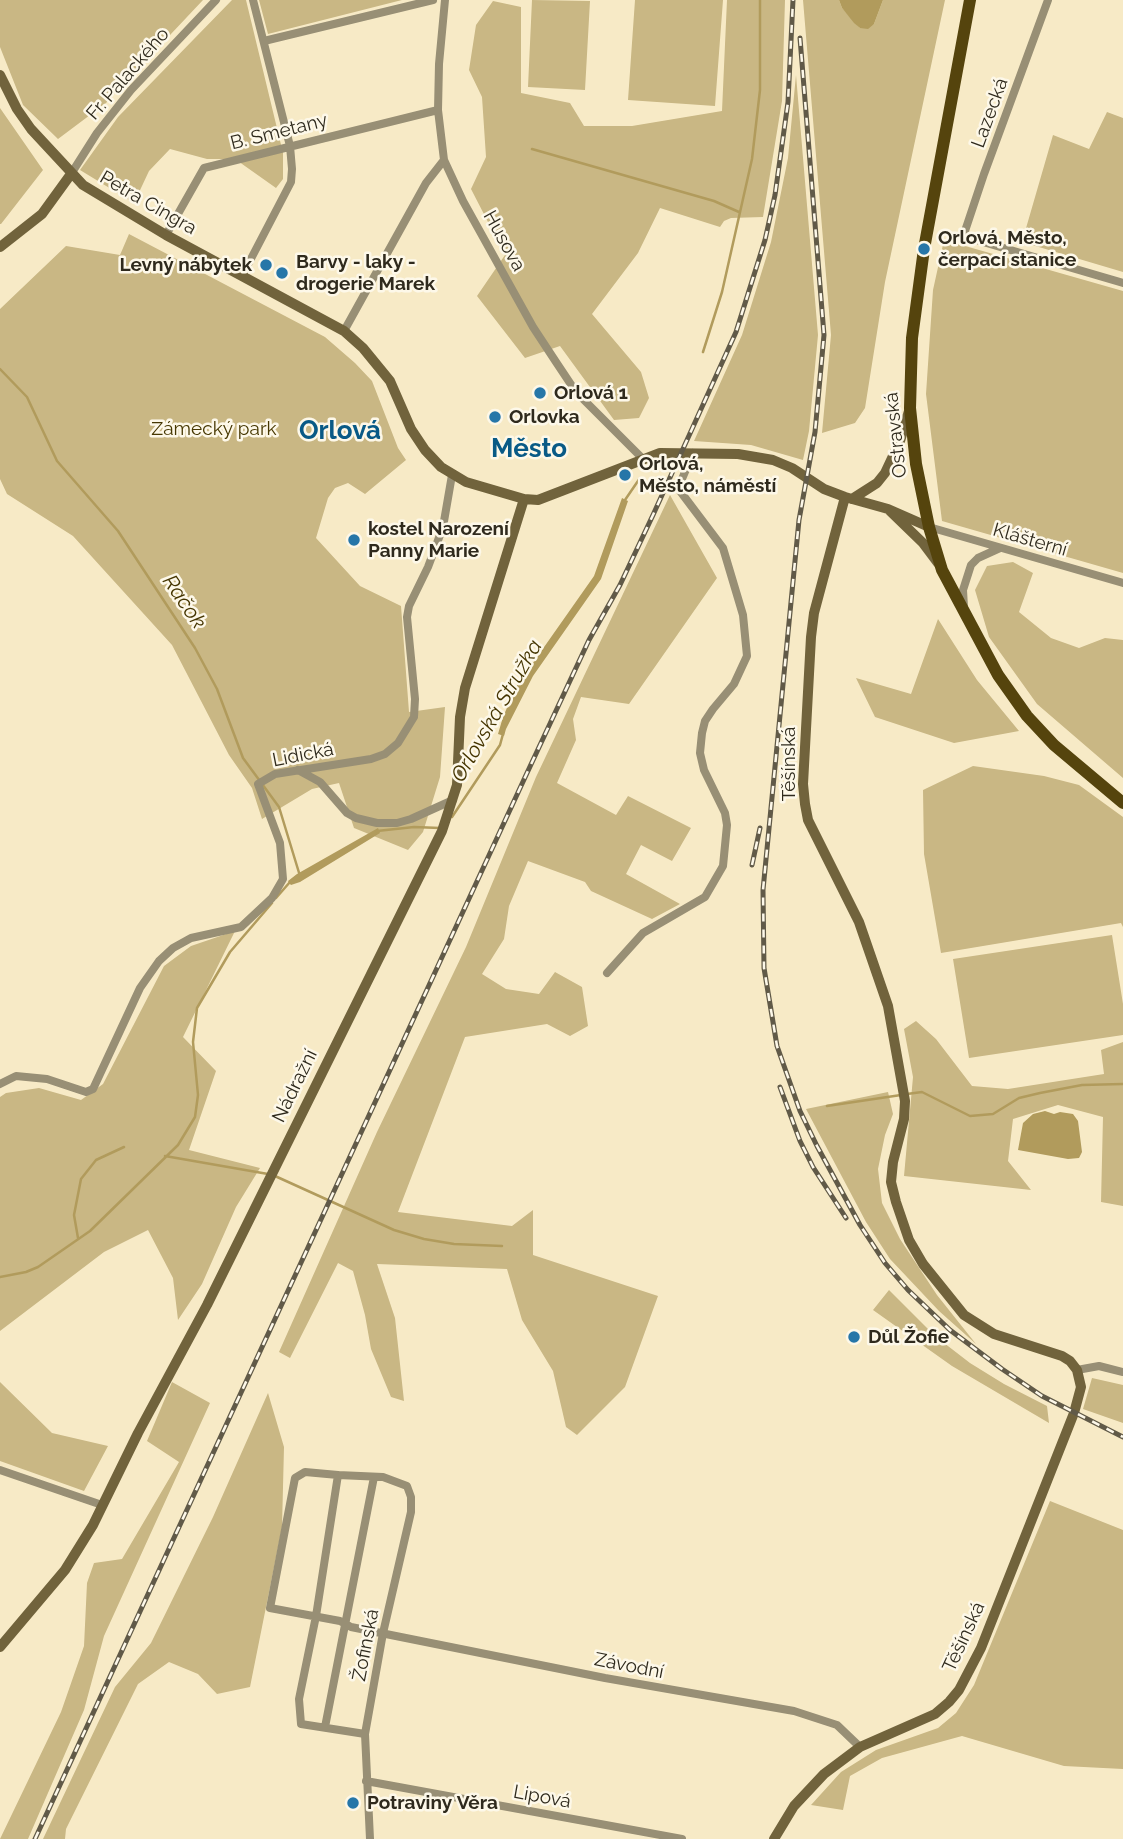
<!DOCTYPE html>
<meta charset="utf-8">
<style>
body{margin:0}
canvas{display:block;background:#f7eac6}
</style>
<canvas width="1123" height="1839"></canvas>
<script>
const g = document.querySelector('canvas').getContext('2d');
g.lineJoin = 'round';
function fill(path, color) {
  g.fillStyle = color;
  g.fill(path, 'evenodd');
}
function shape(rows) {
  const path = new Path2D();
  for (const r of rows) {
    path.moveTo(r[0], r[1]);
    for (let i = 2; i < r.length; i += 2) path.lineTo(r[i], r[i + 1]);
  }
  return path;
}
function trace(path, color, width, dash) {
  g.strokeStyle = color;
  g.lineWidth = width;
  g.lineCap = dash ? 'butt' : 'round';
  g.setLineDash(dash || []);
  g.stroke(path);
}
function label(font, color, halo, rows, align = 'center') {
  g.font = font + ' Raleway,sans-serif';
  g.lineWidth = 5;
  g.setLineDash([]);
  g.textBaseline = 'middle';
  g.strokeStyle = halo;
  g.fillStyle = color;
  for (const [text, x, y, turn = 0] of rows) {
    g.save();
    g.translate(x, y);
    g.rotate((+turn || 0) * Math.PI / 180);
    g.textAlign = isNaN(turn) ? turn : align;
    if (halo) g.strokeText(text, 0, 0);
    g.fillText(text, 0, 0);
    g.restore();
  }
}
fill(shape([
 [0,0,203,0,106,103,58,139,23,105,0,47],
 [232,0,246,0,283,153,283,179,276,188,235,159,207,159,170,149,149,171,134,203,80,170,118,117],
 [259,0,402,0,268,34],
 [532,0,590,1,585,90,528,87],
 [635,0,723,0,715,106,628,100],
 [727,0,785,0,782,101,763,217,731,218,724,221,720,227,660,208,638,253,592,314,641,372,649,398,639,418,614,420,560,346,525,358,477,296,505,255,471,189,486,157,482,97,469,70,476,25,493,1,521,7,521,93,570,103,584,126,632,126,722,111],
 [803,0,839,0,842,8,860,28,874,24,883,0,945,0,885,282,865,408,855,423,822,433,831,335],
 [796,75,818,335,809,431,803,460,751,445,694,441,742,335,771,242,788,158],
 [0,108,43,170,1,224,0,224],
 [1107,112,1123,118,1123,272,1022,242,1053,135,1089,149],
 [129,234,325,337,355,363,372,381,398,448,406,460,365,494,348,483,335,488,328,498,316,538,360,586,401,606,409,712,445,707,440,777,423,832,408,850,354,828,339,783,312,789,262,819,252,788,229,755,172,645,73,536,7,494,0,479,0,309,66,246,120,255],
 [944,240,1123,291,1123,573,942,521,926,394,933,290],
 [670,495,717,578,629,704,581,697,573,719,576,740,557,783,616,815,628,796,691,828,672,861,641,845,626,874,680,904,652,919,591,891,585,882,528,861,509,906,504,939,482,974,506,989,539,994,555,972,582,987,588,1026,570,1036,547,1024,465,1037,398,1212,512,1226,533,1210,533,1255,658,1296,625,1387,577,1435,566,1427,553,1371,522,1320,507,1269,377,1264,395,1318,404,1401,391,1397,371,1349,365,1315,353,1271,338,1263,290,1358,279,1352,377,1132,466,947,536,777],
 [1013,562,1033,573,1019,612,1051,638,1079,648,1105,638,1123,640,1123,778,1037,704,989,637,975,590,987,566],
 [938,619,977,680,1019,731,954,743,875,717,856,678,911,694],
 [973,766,1044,776,1079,785,1123,817,1123,927,1121,923,941,953,924,854,923,790],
 [235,931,183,1037,216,1071,189,1150,260,1168,236,1207,202,1284,178,1320,173,1278,148,1230,104,1252,0,1331,0,1097,6,1093,39,1088,81,1100,103,1084,164,966,191,946],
 [1112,935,1123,1004,1123,1035,969,1058,953,959],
 [916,1021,936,1039,972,1086,1008,1089,1104,1074,1101,1050,1123,1042,1123,1206,1101,1202,1103,1117,1058,1105,1013,1119,1008,1161,1031,1190,904,1176,913,1077,904,1029],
 [888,1092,893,1114,885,1135,878,1169,882,1203,900,1239,937,1295,976,1344,939,1311,890,1259,866,1222,806,1109],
 [889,1290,935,1336,970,1363,1004,1384,1047,1406,1049,1423,952,1366,873,1310],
 [1092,1378,1123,1385,1123,1423,1083,1409],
 [0,1382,52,1433,108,1446,84,1491,0,1461],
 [172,1382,210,1403,104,1636,84,1710,28,1839,0,1839,61,1712,84,1646,87,1583,94,1563,122,1559,179,1462,147,1441],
 [268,1393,284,1447,282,1527,250,1687,217,1694,198,1674,169,1662,138,1684,66,1829,65,1839,43,1839,115,1687,151,1643,213,1517],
 [1050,1501,1123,1530,1123,1769,1064,1766,962,1736,882,1758,850,1776,843,1810,811,1805,841,1772,876,1750,938,1728,956,1713,974,1685]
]), '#c9b784');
fill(shape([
 [839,0,883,0,874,24,868,29,860,28,854,23,842,8],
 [622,498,628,501,601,579,533,676,506,729,504,736,498,734,503,717,516,687,594,576],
 [378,828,380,833,300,882,291,885,289,883,288,881,297,874],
 [1045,1111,1054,1114,1060,1112,1073,1114,1078,1121,1082,1152,1079,1158,1068,1159,1018,1150,1023,1123,1033,1114]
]), '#b19b5c');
trace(shape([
 [532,149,714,201,739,212],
 [703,352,722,292,752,159,760,90,760,0],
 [0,369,27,397,57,461,118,531,195,648,217,689,243,758,279,807,300,876],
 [625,500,640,478],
 [452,817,500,745,503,734],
 [377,831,414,827,440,828],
 [276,898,290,882],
 [907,1094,922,1092,970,1116,993,1114,1019,1098,1040,1093,1082,1085,1123,1084],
 [827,1106,901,1095],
 [165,1156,268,1174],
 [275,1176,394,1230,424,1239,454,1244,502,1246],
 [78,1238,74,1215,81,1179,96,1160,124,1147],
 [0,1277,26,1272,38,1267,90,1231,178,1145,195,1117,198,1095,193,1042,197,1008,230,952,272,903]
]), '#b19b5c', 2.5);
trace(shape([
 [445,0,439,64,438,110,444,160,463,201,533,327,556,362,576,392,642,458],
 [1048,0,984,174,965,231,966,237,1123,283],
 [264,41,433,0],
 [71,174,97,133,131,90,216,0],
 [166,235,204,168,438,110],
 [242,276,291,182,292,169,290,146,253,0],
 [344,331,426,183,444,160],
 [929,527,1123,583],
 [964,607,963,590,971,565,978,558,1000,548],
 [298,770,320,782,347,813,356,818,377,823,397,823,411,819,453,800],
 [607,973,643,933,705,897,723,866,727,825,725,813,704,770,700,753,702,733,705,721,713,709,734,684,747,656,743,615,723,548,680,491,679,486,693,453],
 [0,1084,16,1076,47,1079,86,1092,93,1089,140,988,159,961,173,948,191,938,241,927,272,898,283,879,280,843,258,784,275,774,371,759,385,754,398,743,414,717,415,699,407,617,409,606,428,567,443,527,452,475],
 [1077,1370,1099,1366,1123,1372],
 [0,1470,102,1505],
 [338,1475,305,1472,295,1478,270,1608,340,1621,351,1627,605,1678,794,1711,837,1725,860,1747],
 [325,1727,374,1477],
 [365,1734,301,1724,299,1699,316,1616,338,1475,383,1477,407,1486,411,1497,411,1512,383,1633,365,1734,370,1839],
 [366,1781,682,1839]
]), '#988f75', 8);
trace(shape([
 [0,75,17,109,31,129,83,185,166,235,344,331,363,348,390,381,411,429,425,450,441,467,466,482,524,499,538,500,660,453,738,454,773,460,792,468,824,489,845,497,888,509,929,527],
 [0,247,42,214,71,174],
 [852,499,877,483,885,473,900,441,909,411],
 [890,511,923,543,938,563],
 [0,1647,65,1570,93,1525,138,1433,207,1305,442,831,457,785,460,717,465,688,524,499],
 [774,1839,794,1806,824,1774,860,1747,935,1714,949,1702,959,1690,981,1648,1074,1413,1081,1387,1077,1370,1070,1361,1062,1356,994,1334,964,1315,923,1264,909,1240,896,1202,891,1182,893,1162,904,1119,905,1101,888,1006,859,922,808,820,805,804,803,784,811,637,814,613,845,497]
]), '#71633c', 10);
trace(shape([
 [970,0,924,249,912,338,910,408,916,464,929,527,942,570,998,675,1027,716,1054,745,1123,803]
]), '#55440d', 12);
const rail = shape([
 [800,38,824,335,815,432,799,520,763,890,764,968,777,1046,800,1111,817,1146,860,1225,885,1263,908,1290,950,1330,1002,1369,1042,1396,1123,1437],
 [752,865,760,828],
 [780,1087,800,1141,813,1167,846,1218],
 [35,1839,527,773,589,640,620,585,653,515,736,332,765,240,775,195,788,102,793,0]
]);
trace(rail, '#615a48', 5);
trace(rail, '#fdf8e9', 2.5, [8]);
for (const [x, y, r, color] of [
 [924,249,7,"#2676a8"],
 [266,265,7,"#2676a8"],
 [282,273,7,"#2676a8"],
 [540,393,7,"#2676a8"],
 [495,417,7,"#2676a8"],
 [625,475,7,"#2676a8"],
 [354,540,7,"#2676a8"],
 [854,1337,7,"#2676a8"],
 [353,1803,7,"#2676a8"]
]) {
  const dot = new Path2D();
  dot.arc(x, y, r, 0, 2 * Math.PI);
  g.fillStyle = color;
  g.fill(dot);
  trace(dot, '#fdf8e9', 2.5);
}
label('19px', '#2f2a1d', '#fdf8e9', [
 ["Fr. Palackého",128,74,-49],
 ["Lazecká",990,113,-70],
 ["B. Smetany",279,132,-14],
 ["Petra Cingra",148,203,30],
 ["Husova",504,241,61],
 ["Ostravská",896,435,-96],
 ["Klášterní",1030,540,16],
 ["Lidická",303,755,-11],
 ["Těšínská",789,764,-90],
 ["Nádražní",295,1086,-64],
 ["Těšínská",964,1637,-65],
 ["Žofinská",366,1645,-79],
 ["Závodní",629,1666,11],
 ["Lipová",542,1797,10]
]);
label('bold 19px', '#2f2a1d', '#fdf8e9', [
 ["Orlová, Město,",938,238],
 ["čerpací stanice",938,260],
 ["Barvy - laky -",296,262],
 ["drogerie Marek",296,284],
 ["Levný nábytek",252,265,"right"],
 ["Orlová 1",554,393],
 ["Orlovka",509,417],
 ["Orlová,",639,464],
 ["Město, náměstí",639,486],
 ["kostel Narození",368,529],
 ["Panny Marie",368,551],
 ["Důl Žofie",868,1337],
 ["Potraviny Věra",367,1803]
], 'left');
label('19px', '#463701', '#fdf8e9', [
 ["Zámecký park",214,429]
]);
label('italic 21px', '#453500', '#fdf8e9', [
 ["Račok",184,602,56],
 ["Orlovská Stružka",497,711,-60]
]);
label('bold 26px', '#095a86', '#fdf8e9', [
 ["Orlová",340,431],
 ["Město",529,449]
]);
</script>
